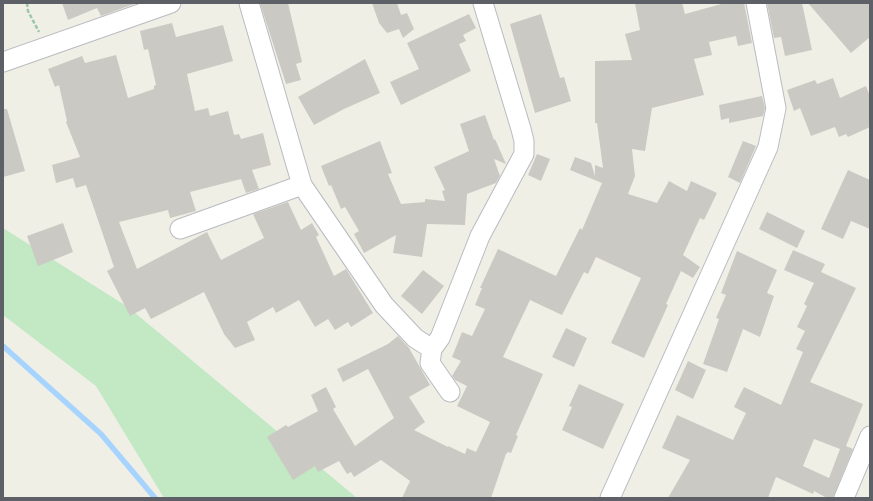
<!DOCTYPE html>
<style>
body{margin:0}
#map{position:relative;width:873px;height:501px;overflow:hidden;background:#f0efe6;font-family:"Exo 2",sans-serif}
canvas{display:block}
.frame{position:absolute;inset:0;border:4px solid #5d6167;pointer-events:none}
</style>
<div id="map">
<canvas width="873" height="501"></canvas>
<div class="frame"></div>
</div>
<script>
const g = document.querySelector('canvas').getContext('2d');
g.lineJoin = 'round';
function fill(path, color) {
  g.fillStyle = color;
  g.fill(path, 'evenodd');
}
function shape(rows) {
  const path = new Path2D();
  for (const r of rows) {
    path.moveTo(r[0], r[1]);
    for (let i = 2; i < r.length; i += 2) path.lineTo(r[i], r[i + 1]);
  }
  return path;
}
function trace(path, color, width, dash) {
  g.strokeStyle = color;
  g.lineWidth = width;
  g.lineCap = dash ? 'butt' : 'round';
  g.setLineDash(dash || []);
  g.stroke(path);
}
fill(shape([
 [3,228,128,307,357,498,164,498,96,386,3,315]
]), '#c2e8c4');
trace(shape([
 [3,346,101,434,155,498]
]), '#a7d4ff', 5.5);
fill(shape([
 [62,3,137,3,101,16,97,8,68,20],
 [260,3,288,3,302,62,296,64,301,80,286,84],
 [372,3,397,3,401,15,407,13,414,29,403,38,399,29,387,33,379,23],
 [635,3,682,3,685,14,725,3,744,3,752,43,738,46,736,36,709,42,712,55,694,59,704,95,652,108,645,151,632,149,635,176,628,194,657,203,669,181,687,191,691,181,717,193,704,220,700,218,683,255,700,267,693,278,681,271,666,304,668,305,644,358,611,343,641,278,596,257,588,274,584,272,562,315,530,300,503,357,543,374,516,435,518,436,511,453,508,452,506,454,491,498,402,498,410,481,381,460,354,477,351,472,347,474,339,461,318,472,315,466,293,480,267,437,286,425,288,427,318,411,311,395,326,387,336,407,333,409,355,446,394,418,368,369,343,382,337,369,388,344,398,336,409,348,430,385,409,397,425,422,414,430,448,447,448,446,465,454,467,448,476,452,490,422,457,406,467,386,455,380,452,376,461,361,452,357,462,332,472,336,485,309,475,305,482,288,480,288,498,249,556,276,580,228,582,230,602,183,570,170,575,157,591,163,595,176,595,165,603,168,597,123,595,123,595,61,632,60,625,34,640,30],
 [767,3,802,3,812,50,785,56,781,37,774,38],
 [808,3,870,3,870,37,851,53],
 [469,14,476,28,463,35,466,41,459,44,471,71,401,105,390,82,419,69,407,43],
 [541,14,560,78,564,77,571,101,535,113,510,24],
 [172,23,176,37,223,25,233,61,187,74,195,111,208,108,210,116,228,111,234,135,239,134,241,139,263,133,271,165,252,170,259,189,246,193,241,179,190,192,196,211,170,218,168,210,119,222,137,269,207,232,221,260,264,238,253,214,288,202,301,230,312,223,319,235,316,237,334,276,346,269,373,313,351,327,348,322,335,330,328,319,315,327,299,300,276,313,273,307,247,322,255,340,235,348,224,334,204,292,151,319,145,308,130,316,107,271,114,267,86,185,76,188,73,178,56,183,52,165,80,157,66,122,67,121,59,85,55,87,48,69,82,56,85,63,116,55,128,98,154,89,154,86,156,85,148,49,144,50,140,31],
 [365,59,380,93,344,109,314,125,298,97],
 [833,78,840,98,866,86,870,96,870,127,848,137,846,134,839,137,835,127,811,136,800,108,794,111,787,90,815,80,817,84],
 [762,96,765,108,763,116,729,123,729,118,721,120,719,105],
 [3,109,7,109,25,171,3,177],
 [485,115,494,140,495,139,506,164,494,159,500,176,496,183,467,194,465,225,427,224,422,257,393,253,396,235,364,253,354,234,359,231,345,207,341,209,331,185,329,186,321,166,380,141,392,173,388,174,401,204,425,202,425,199,445,201,442,191,445,190,434,167,469,151,460,124],
 [743,141,756,146,740,183,728,177],
 [537,154,550,159,541,181,528,175],
 [848,170,870,180,870,229,851,221,843,239,821,229],
 [767,212,805,231,797,248,759,229],
 [63,223,73,252,38,266,27,236],
 [793,250,825,264,821,272,856,288,810,382,863,404,846,446,853,449,833,498,827,498,814,491,813,494,776,477,768,498,668,498,690,460,662,448,677,415,733,440,746,413,734,407,744,387,781,405,803,352,796,349,805,331,797,327,807,306,804,304,814,283,784,270],
 [814,439,840,449,829,478,803,466],
 [737,251,777,270,767,293,774,296,760,337,743,329,727,372,703,364,719,319,716,318,726,295,721,293],
 [423,270,444,286,422,314,401,296],
 [566,328,587,338,574,367,552,357],
 [688,361,706,370,693,399,675,390],
 [579,384,624,404,603,449,562,430,572,407,569,406]
]), '#cbc9c3');
const minor = shape([
 [249,3,302,185,384,305,415,338,432,349,430,363,450,392],
 [3,62,171,3],
 [180,229,302,185],
 [432,349,440,338,480,236,524,154,524,141,521,129,483,3],
 [610,498,768,147,776,108,756,3],
 [844,498,870,436]
]);
trace(minor, '#b8bbc0', 21);
trace(shape([
 [27,3,28,11,39,32]
]), '#99c7a9', 2.5, [4, 2]);
trace(minor, '#fff', 19);
</script>
